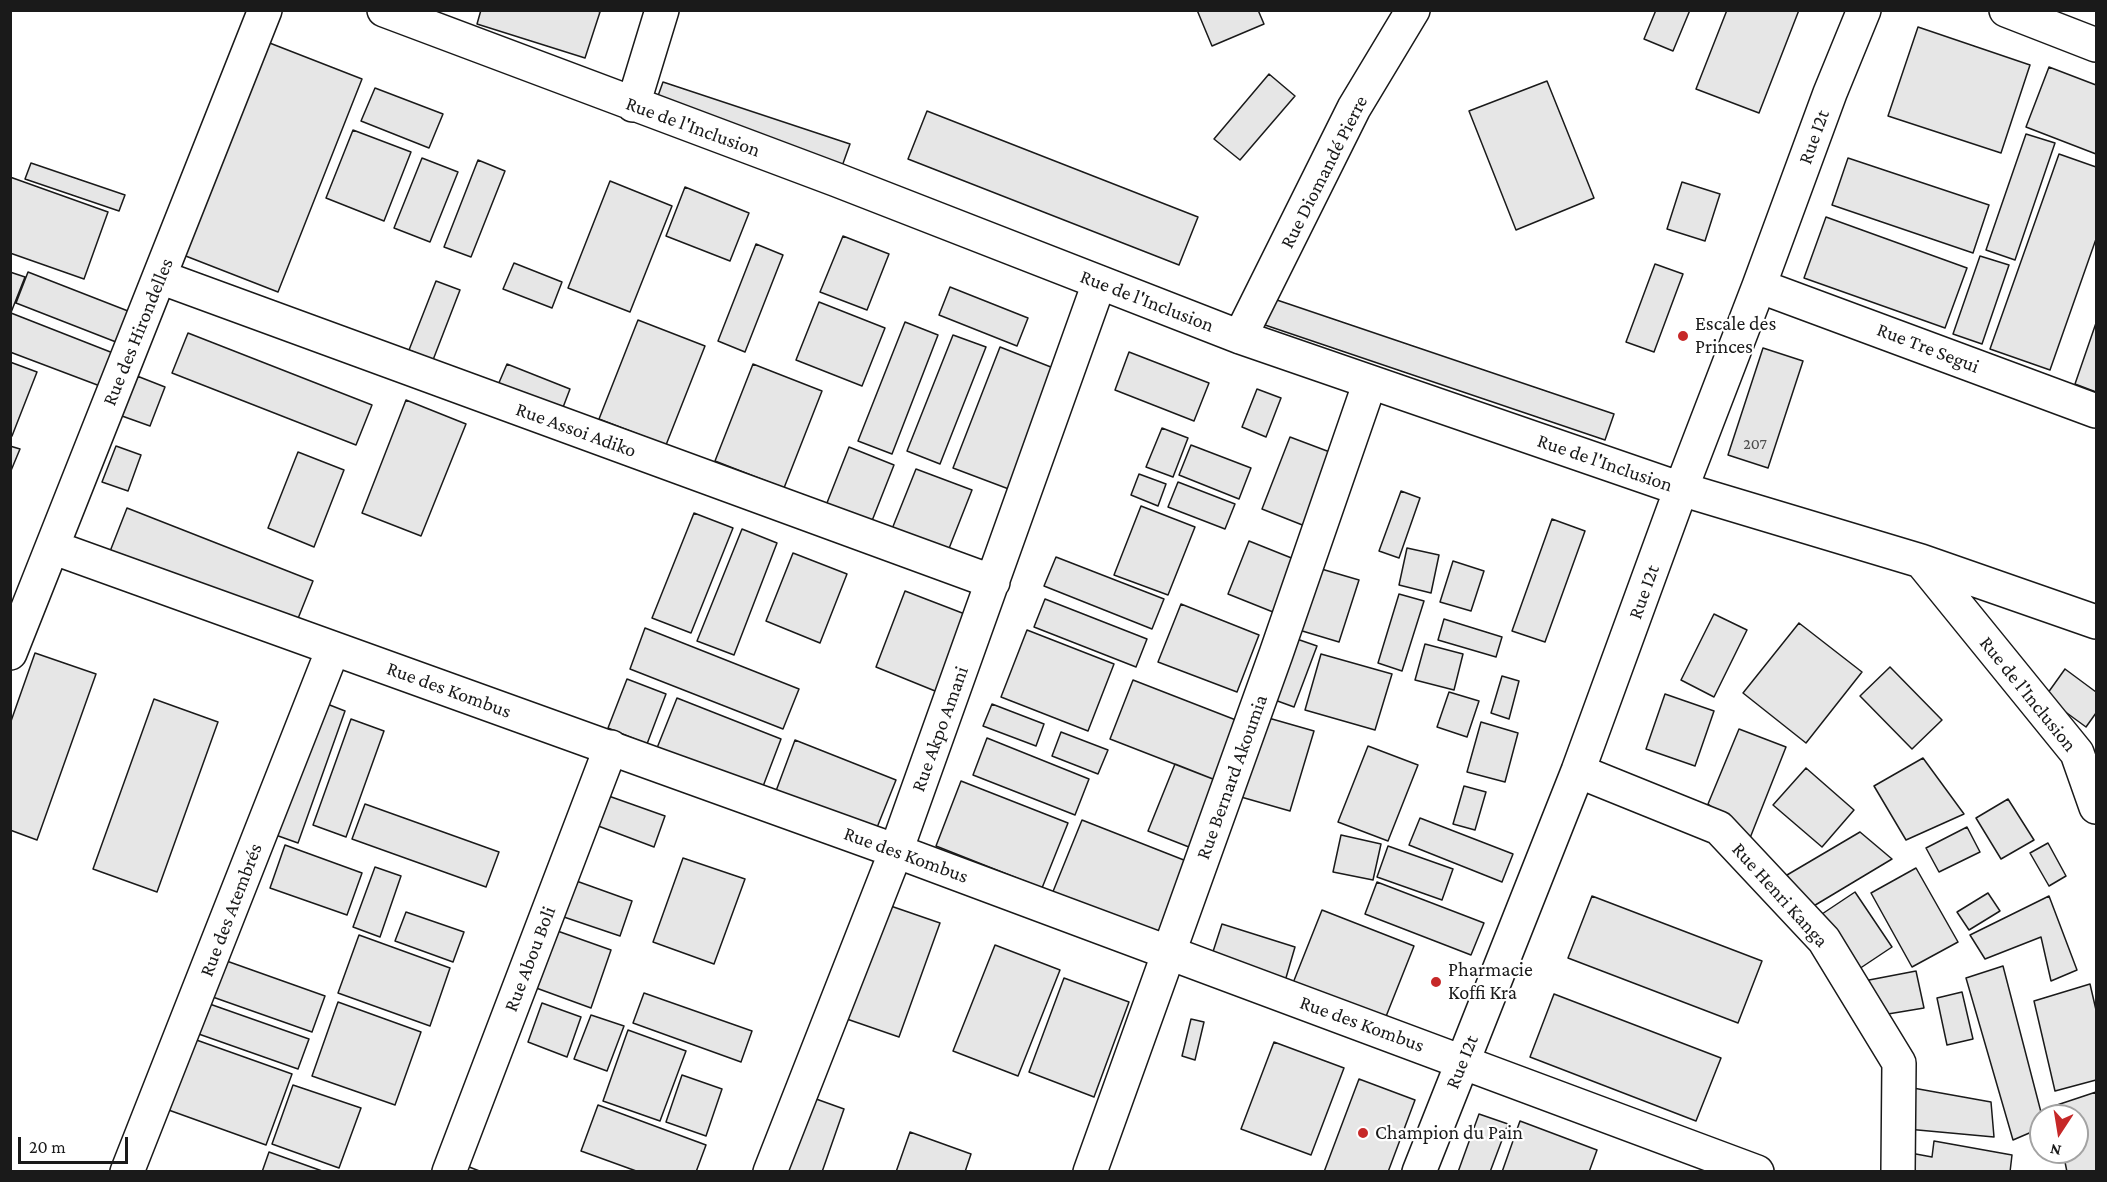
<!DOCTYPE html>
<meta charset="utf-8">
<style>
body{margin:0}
#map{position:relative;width:2107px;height:1182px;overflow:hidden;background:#fff;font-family:"Crimson Pro",serif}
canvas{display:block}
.frame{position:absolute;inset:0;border:12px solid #1a1a1a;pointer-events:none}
.north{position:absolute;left:2029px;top:1104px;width:60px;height:60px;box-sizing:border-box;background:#fff;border:2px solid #a3a3a3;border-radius:50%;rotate:192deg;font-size:16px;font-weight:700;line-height:24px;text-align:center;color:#1a1a1a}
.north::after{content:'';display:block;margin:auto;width:21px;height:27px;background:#c62828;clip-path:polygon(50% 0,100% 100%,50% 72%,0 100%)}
.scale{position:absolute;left:18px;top:1137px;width:110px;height:27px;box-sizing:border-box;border:3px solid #1a1a1a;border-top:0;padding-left:8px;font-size:18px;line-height:21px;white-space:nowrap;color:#1a1a1a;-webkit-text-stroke:4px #fff;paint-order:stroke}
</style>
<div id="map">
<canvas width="2107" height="1182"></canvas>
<div class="frame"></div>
<div class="north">N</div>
<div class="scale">20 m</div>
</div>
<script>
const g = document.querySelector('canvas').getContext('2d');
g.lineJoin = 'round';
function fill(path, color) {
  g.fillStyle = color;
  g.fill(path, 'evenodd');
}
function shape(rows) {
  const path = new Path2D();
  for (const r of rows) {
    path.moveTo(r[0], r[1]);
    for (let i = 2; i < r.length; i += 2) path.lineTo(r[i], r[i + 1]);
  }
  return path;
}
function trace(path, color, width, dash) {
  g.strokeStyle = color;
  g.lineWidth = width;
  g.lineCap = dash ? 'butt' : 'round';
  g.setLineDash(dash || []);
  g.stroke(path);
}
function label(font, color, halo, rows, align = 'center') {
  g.font = font + ' "Crimson Pro",serif';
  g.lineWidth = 4.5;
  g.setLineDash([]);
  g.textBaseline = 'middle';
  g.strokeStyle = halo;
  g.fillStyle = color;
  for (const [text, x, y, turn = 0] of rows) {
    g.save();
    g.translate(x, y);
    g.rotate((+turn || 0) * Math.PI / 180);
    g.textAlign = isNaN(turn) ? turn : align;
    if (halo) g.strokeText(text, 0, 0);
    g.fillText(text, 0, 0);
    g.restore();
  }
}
const building = shape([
 [481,10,596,10,600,12,585,58,477,24,481,10],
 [1197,10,1258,10,1264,24,1212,46,1197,10],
 [1656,10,1690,10,1673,51,1644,39,1656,10],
 [1727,10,1799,10,1759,113,1696,89,1727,10],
 [1918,27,2030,65,2001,153,1888,116,1918,27],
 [262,40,362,79,278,292,178,253,262,40],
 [2049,67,2096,85,2096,154,2026,127,2049,67],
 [1269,74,1295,96,1240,160,1214,139,1269,74],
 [1547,81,1594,198,1516,230,1469,111,1547,81],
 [663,82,850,144,841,169,654,107,663,82],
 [375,88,443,114,429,148,361,121,375,88],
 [927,111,1198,217,1179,265,908,159,927,111],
 [353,130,411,152,384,221,326,198,353,130],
 [2026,134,2055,143,2015,260,1986,250,2026,134],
 [2059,154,2096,167,2096,239,2050,370,1990,349,2059,154],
 [422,158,458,172,430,242,394,228,422,158],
 [1848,158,1989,205,1973,253,1832,205,1848,158],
 [478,160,505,171,471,257,444,247,478,160],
 [31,163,125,195,119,211,25,179,31,163],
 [10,177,108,212,84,279,10,253,10,177],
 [610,181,672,206,630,312,568,288,610,181],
 [1682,182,1720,194,1705,241,1667,229,1682,182],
 [685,187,749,213,730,261,666,236,685,187],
 [1826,217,1967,268,1945,328,1804,278,1826,217],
 [843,236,889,254,867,310,820,292,843,236],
 [756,244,783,255,745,352,718,341,756,244],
 [1980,256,2009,265,1982,344,1953,334,1980,256],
 [514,263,562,282,552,308,503,289,514,263],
 [1655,264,1683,274,1654,352,1626,342,1655,264],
 [10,272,25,277,10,315,10,272],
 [28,272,128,311,116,342,16,303,28,272],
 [436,281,460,290,433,360,409,350,436,281],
 [950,287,1028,318,1017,346,939,315,950,287],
 [1274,299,1614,414,1605,440,1265,325,1274,299],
 [819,302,885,328,862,386,796,360,819,302],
 [11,313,113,353,100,386,10,352,11,313],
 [638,320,705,346,666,445,599,419,638,320],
 [905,322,938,335,892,454,858,441,905,322],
 [2096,323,2096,392,2075,384,2096,323],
 [188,333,372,405,356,445,172,373,188,333],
 [953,335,986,347,940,464,907,451,953,335],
 [1000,347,1061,371,1014,491,953,468,1000,347],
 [1763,348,1803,361,1768,468,1728,455,1763,348],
 [1129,352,1209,383,1194,421,1115,390,1129,352],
 [10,362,37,372,12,436,10,435,10,362],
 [507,364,570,389,562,410,498,385,507,364],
 [753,364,822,391,784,488,715,461,753,364],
 [137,376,165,387,150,426,122,416,137,376],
 [1257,389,1281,398,1266,437,1242,427,1257,389],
 [406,400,466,424,421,536,362,513,406,400],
 [1162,428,1188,438,1173,477,1146,467,1162,428],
 [1290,437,1343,457,1315,530,1262,509,1290,437],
 [1191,445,1251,468,1239,499,1179,475,1191,445],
 [10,446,20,449,10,473,10,446],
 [116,446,141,455,128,491,102,482,116,446],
 [849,447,894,465,868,531,823,513,849,447],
 [298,452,344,470,314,547,268,528,298,452],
 [916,469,972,490,948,551,892,529,916,469],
 [1139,474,1166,484,1158,506,1131,495,1139,474],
 [1178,482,1235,504,1225,529,1168,507,1178,482],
 [1401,491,1420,498,1399,558,1379,551,1401,491],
 [1141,506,1195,527,1168,595,1114,575,1141,506],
 [127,508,313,581,295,626,109,554,127,508],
 [694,513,733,528,691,633,652,618,694,513],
 [1552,519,1585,531,1545,642,1512,631,1552,519],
 [742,529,777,543,734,655,697,641,742,529],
 [1249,541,1304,563,1283,616,1228,594,1249,541],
 [1407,548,1439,555,1431,593,1399,585,1407,548],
 [793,553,847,574,820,643,766,621,793,553],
 [1056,557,1164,599,1152,629,1044,586,1056,557],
 [1453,561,1484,571,1471,611,1440,602,1453,561],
 [1318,568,1359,580,1339,642,1299,630,1318,568],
 [905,591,970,616,940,693,876,667,905,591],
 [1399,594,1424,601,1402,671,1378,663,1399,594],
 [1045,599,1147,639,1136,667,1034,627,1045,599],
 [1181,604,1259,635,1237,692,1158,662,1181,604],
 [1714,614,1747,630,1714,697,1681,680,1714,614],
 [1444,619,1502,637,1496,657,1438,640,1444,619],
 [1799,623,1862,672,1806,743,1743,693,1799,623],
 [645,628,799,689,783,729,630,669,645,628],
 [1027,630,1114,664,1088,731,1001,697,1027,630],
 [1294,638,1317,646,1294,707,1272,699,1294,638],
 [1425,644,1463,654,1454,690,1415,680,1425,644],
 [35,653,96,674,37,840,10,830,10,724,35,653],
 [1321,654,1392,674,1375,730,1305,710,1321,654],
 [1890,667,1942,720,1912,749,1860,696,1890,667],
 [2065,669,2096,692,2096,713,2086,727,2045,697,2065,669],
 [1502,676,1519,681,1509,719,1491,713,1502,676],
 [627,679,666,694,647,744,608,728,627,679],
 [1133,680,1241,722,1218,781,1110,739,1133,680],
 [1449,692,1479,701,1467,737,1437,727,1449,692],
 [1665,694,1714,711,1695,766,1646,749,1665,694],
 [677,698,781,739,762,789,657,748,677,698],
 [154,699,218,722,157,892,93,869,154,699],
 [317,700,345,711,298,843,270,833,317,700],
 [992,704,1044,724,1036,746,983,726,992,704],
 [1265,717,1314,731,1290,811,1241,797,1265,717],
 [351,719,384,731,346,837,313,825,351,719],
 [1481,722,1518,733,1505,782,1467,772,1481,722],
 [1739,729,1786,747,1750,838,1708,804,1739,729],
 [1061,732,1108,750,1098,774,1052,756,1061,732],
 [987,738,1089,779,1075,815,973,775,987,738],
 [795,740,896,780,876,830,776,791,795,740],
 [1368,746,1418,765,1388,841,1338,822,1368,746],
 [1923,758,1964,814,1906,840,1874,786,1923,758],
 [1175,764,1218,781,1194,849,1148,831,1175,764],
 [1806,768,1854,810,1822,847,1773,805,1806,768],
 [961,781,1068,823,1042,888,936,846,961,781],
 [1464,786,1486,792,1475,830,1453,824,1464,786],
 [603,794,665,816,654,847,593,824,603,794],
 [2008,799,2034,840,2001,859,1976,818,2008,799],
 [365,804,499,852,486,887,352,839,365,804],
 [1420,818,1513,854,1502,882,1409,845,1420,818],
 [1082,820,1194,864,1164,938,1052,894,1082,820],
 [1967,827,1980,852,1939,872,1926,848,1967,827],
 [1860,832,1892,859,1807,910,1787,875,1860,832],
 [1341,835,1381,844,1373,880,1333,872,1341,835],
 [2048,843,2066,876,2049,886,2030,853,2048,843],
 [285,845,362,873,347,915,270,888,285,845],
 [1388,846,1453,869,1442,900,1377,877,1388,846],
 [683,858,745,879,714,964,653,942,683,858],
 [375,867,401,876,380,937,353,927,375,867],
 [1916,868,1958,942,1912,967,1871,893,1916,868],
 [568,878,632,901,620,936,555,914,568,878],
 [1377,882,1484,923,1471,955,1365,914,1377,882],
 [1855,892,1892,947,1853,973,1816,918,1855,892],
 [1988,893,2000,911,1969,930,1957,912,1988,893],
 [1592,896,1762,961,1738,1023,1568,958,1592,896],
 [2049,896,2077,970,2051,981,2041,937,1985,959,1970,935,2049,896],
 [882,903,940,923,899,1037,841,1017,882,903],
 [1322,910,1414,946,1385,1019,1293,983,1322,910],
 [406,912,464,932,453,962,395,941,406,912],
 [1222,924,1295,947,1283,988,1209,964,1222,924],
 [549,928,611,950,591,1008,528,985,549,928],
 [359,935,450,968,430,1026,338,993,359,935],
 [995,945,1060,970,1018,1076,953,1051,995,945],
 [221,959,325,996,312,1032,207,995,221,959],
 [2003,966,2042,1116,2041,1128,2013,1140,1966,978,2003,966],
 [1916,971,1924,1008,1876,1016,1869,980,1916,971],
 [1064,978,1129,1002,1094,1097,1029,1072,1064,978],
 [2090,984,2096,1010,2096,1080,2055,1091,2034,1001,2090,984],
 [1962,992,1973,1039,1947,1045,1937,998,1962,992],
 [644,993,752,1031,741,1062,633,1023,644,993],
 [1554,994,1721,1058,1696,1121,1530,1057,1554,994],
 [204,1002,309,1039,298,1069,193,1032,204,1002],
 [338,1002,421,1032,395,1105,312,1076,338,1002],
 [542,1003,581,1017,567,1057,528,1042,542,1003],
 [591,1015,624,1026,607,1071,574,1059,591,1015],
 [1191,1019,1204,1022,1195,1060,1182,1056,1191,1019],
 [628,1030,686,1051,660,1121,603,1101,628,1030],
 [188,1037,292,1074,266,1145,163,1108,188,1037],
 [1274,1042,1344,1068,1311,1155,1241,1129,1274,1042],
 [682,1075,722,1089,706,1136,666,1122,682,1075],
 [1359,1079,1415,1100,1388,1172,1324,1172,1359,1079],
 [293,1085,361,1108,339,1168,272,1144,293,1085],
 [1913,1088,1991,1102,1994,1137,1907,1129,1913,1088],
 [2096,1092,2096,1172,2067,1172,2063,1152,2077,1152,2077,1116,2056,1116,2054,1106,2096,1092],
 [805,1095,844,1109,822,1172,777,1172,805,1095],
 [598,1105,706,1145,696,1172,639,1172,581,1151,598,1105],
 [1479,1114,1508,1124,1490,1172,1458,1172,1479,1114],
 [1520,1121,1597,1150,1589,1172,1502,1172,1520,1121],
 [910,1132,971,1154,965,1172,896,1172,910,1132],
 [1934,1141,2012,1155,2010,1172,1906,1172,1905,1152,1932,1157,1934,1141],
 [269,1152,325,1172,262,1172,269,1152],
 [454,1161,482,1172,450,1172,454,1161]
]);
fill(building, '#e6e6e6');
trace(building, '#1a1a1a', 1.5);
const street = shape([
 [384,10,837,180,1240,337,1681,489,1921,561,2096,622],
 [2006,10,2096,45],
 [633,105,662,10],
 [160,277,993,582],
 [1759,286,2096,411],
 [1240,337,1354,108,1413,10],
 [52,547,896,851,1757,1172],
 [1921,561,2077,753,2096,807],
 [10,653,265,10],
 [1578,771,1719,828,1824,940,1899,1063,1898,1172],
 [127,1172,333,649],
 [449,1172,611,747],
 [770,1172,896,851,1099,283],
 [1090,1172,1276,654,1370,382],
 [1419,1172,1578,771,1681,489,1759,286,1830,93,1864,10]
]);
trace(street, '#1a1a1a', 36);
trace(street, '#fff', 33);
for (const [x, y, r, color] of [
 [1683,336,6,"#c62828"],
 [1436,982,6,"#c62828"],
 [1363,1133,6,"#c62828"]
]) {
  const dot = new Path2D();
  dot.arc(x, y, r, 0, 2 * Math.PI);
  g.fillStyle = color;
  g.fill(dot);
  trace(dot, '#fff', 2);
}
label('16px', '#4d4d4d', null, [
 ["207",1755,444]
]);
label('20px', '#1a1a1a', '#fff', [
 ["Rue de l'Inclusion",693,127,20],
 ["Rue I2t",1814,137,-70],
 ["Rue Diomandé Pierre",1324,172,-63],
 ["Rue de l'Inclusion",1147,301,21],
 ["Rue des Hirondelles",138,332,-68],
 ["Rue Tre Segui",1928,348,21],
 ["Rue Assoi Adiko",576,430,20],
 ["Rue de l'Inclusion",1605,463,19],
 ["Rue I2t",1644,592,-70],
 ["Rue des Kombus",449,690,20],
 ["Rue de l'Inclusion",2028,694,51],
 ["Rue Akpo Amani",940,729,-70],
 ["Rue Bernard Akoumia",1232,777,-70],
 ["Rue des Kombus",906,855,20],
 ["Rue Henri Kanga",1780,895,48],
 ["Rue des Atembrés",231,910,-69],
 ["Rue Abou Boli",530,959,-69],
 ["Rue des Kombus",1362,1024,20],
 ["Rue I2t",1462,1062,-68]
]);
label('20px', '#1a1a1a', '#fff', [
 ["Escale des",1695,324],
 ["Princes",1695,347],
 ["Pharmacie",1448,970],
 ["Koffi Kra",1448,993],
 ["Champion du Pain",1375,1133]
], 'left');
</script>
